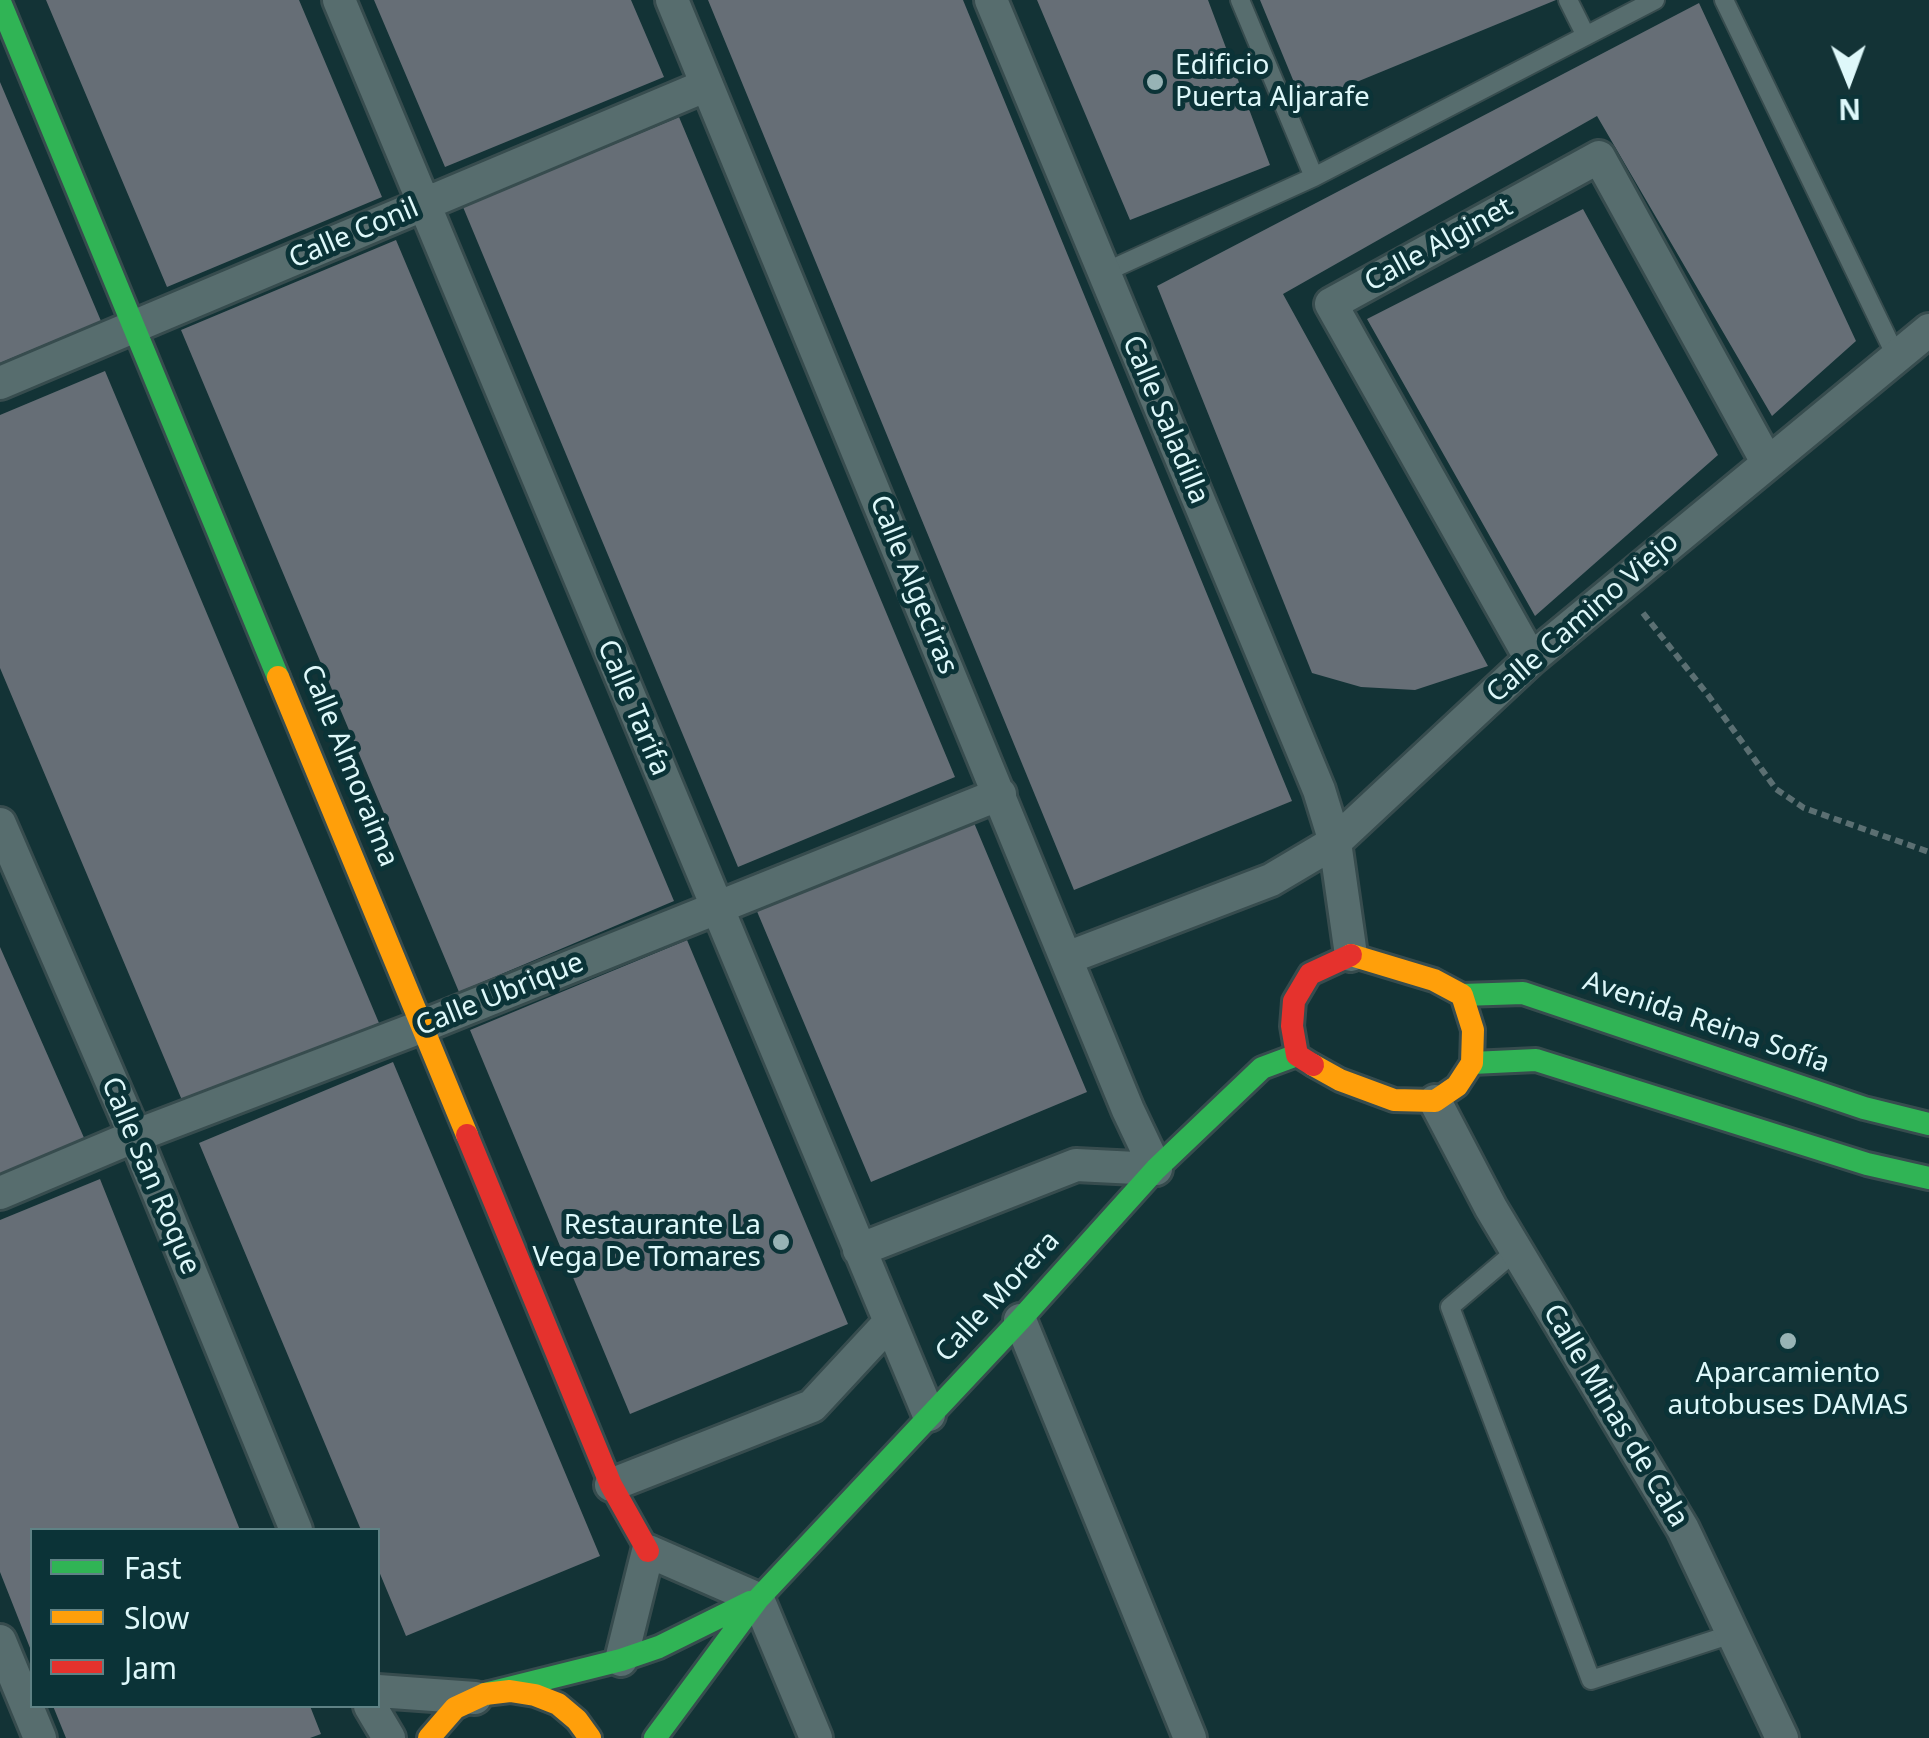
<!DOCTYPE html>
<meta charset="utf-8">
<style>
body{margin:0}
#map{position:relative;width:1929px;height:1738px;overflow:hidden;background:#133336;font-family:"Noto Sans",sans-serif}
canvas{display:block}
.legend{position:absolute;left:30px;top:1528px;width:350px;height:180px;box-sizing:border-box;background:#0b3337;border:2px solid #5f8285;margin:0;padding:12px 18px;list-style:none;font-size:30px;color:#def8fa}
.legend li{display:flex;align-items:center;gap:20px;height:50px}
.legend b{width:50px;border:2px solid #5f8285}
.north{position:absolute;left:1799px;top:30px;width:100px;height:100px;-webkit-text-stroke:8px #0b3337;paint-order:stroke;rotate:179deg;font-size:28px;font-weight:700;line-height:40px;text-align:center;color:#def8fa}
.north::after{content:'';display:block;margin:auto;width:35px;height:45px;background:#def8fa;clip-path:polygon(50% 0,100% 100%,50% 72%,0 100%)}
</style>
<div id="map">
<canvas width="1929" height="1738"></canvas>
<ul class="legend">
<li><b style="height:12px;background:#30b455"></b>Fast</li>
<li><b style="height:12px;background:#ff9f0a"></b>Slow</li>
<li><b style="height:12px;background:#e5322d"></b>Jam</li>
</ul>
<div class="north">N</div>
</div>
<script>
const g = document.querySelector('canvas').getContext('2d');
g.lineJoin = 'round';
function fill(path, color) {
  g.fillStyle = color;
  g.fill(path, 'evenodd');
}
function shape(rows) {
  const path = new Path2D();
  for (const r of rows) {
    path.moveTo(r[0], r[1]);
    for (let i = 2; i < r.length; i += 2) path.lineTo(r[i], r[i + 1]);
  }
  return path;
}
function trace(path, color, width, dash) {
  g.strokeStyle = color;
  g.lineWidth = width;
  g.lineCap = dash ? 'butt' : 'round';
  g.setLineDash(dash || []);
  g.stroke(path);
}
function label(font, color, halo, rows, align = 'center') {
  g.font = font + ' "Noto Sans",sans-serif';
  g.lineWidth = 10;
  g.setLineDash([]);
  g.textBaseline = 'middle';
  g.strokeStyle = halo;
  g.fillStyle = color;
  for (const [text, x, y, turn = 0] of rows) {
    g.save();
    g.translate(x, y);
    g.rotate((+turn || 0) * Math.PI / 180);
    g.textAlign = isNaN(turn) ? turn : align;
    if (halo) g.strokeText(text, 0, 0);
    g.fillText(text, 0, 0);
    g.restore();
  }
}
fill(shape([
 [46,0,299,0,382,197,167,287],
 [374,0,631,0,664,77,445,167],
 [708,0,963,0,1292,801,1074,890],
 [1037,0,1208,0,1270,165,1130,220],
 [1260,0,1556,0,1303,104],
 [1699,3,1856,341,1772,416,1597,116,1283,294,1488,666,1415,690,1361,687,1312,673,1157,286],
 [0,82,101,321,0,363],
 [679,117,955,777,738,867,463,207],
 [1583,209,1718,455,1535,616,1367,319],
 [396,240,674,901,459,992,181,330],
 [105,371,379,1023,184,1105,0,668,0,415],
 [972,818,1087,1092,871,1182,756,909],
 [687,940,848,1324,630,1414,470,1030],
 [0,947,85,1140,0,1175],
 [393,1062,600,1556,406,1636,378,1569,378,1530,361,1530,199,1143],
 [100,1179,240,1530,32,1530,32,1653,0,1572,0,1220],
 [53,1706,310,1706,321,1734,310,1738,66,1738]
]), '#666e76');
const lane = shape([
 [1240,0,1314,177],
 [1568,0,1586,36],
 [1724,0,1896,356],
 [1103,273,1314,177,1655,0],
 [1517,1250,1450,1307,1591,1680,1732,1634]
]);
const street = shape([
 [339,0,929,1415],
 [672,0,1128,1110,1156,1169,1076,1165,859,1250],
 [991,0,1319,790,1335,842,1271,880,1067,958],
 [0,383,707,85],
 [1531,659,1331,304,1599,157,1767,462],
 [0,824,135,1136,296,1530],
 [1351,955,1335,842,1531,659,1929,330],
 [1435,1101,1491,1208,1683,1529,1782,1738],
 [0,1193,135,1136,423,1026,1000,794],
 [1020,1320,1190,1738],
 [611,1485,812,1406,889,1323],
 [0,1641,40,1738],
 [621,1660,648,1551,758,1599,816,1738],
 [378,1691,475,1698],
 [370,1706,389,1738]
]);
const fast = shape([
 [0,2,278,677],
 [1462,995,1523,993,1864,1108,1929,1124],
 [1472,1063,1536,1060,1867,1164,1929,1178],
 [485,1694,621,1660,659,1647,750,1602],
 [655,1738,758,1599,1020,1320,1156,1169,1262,1068,1297,1055]
]);
const slow = shape([
 [278,677,467,1135],
 [1313,1065,1340,1080,1394,1100,1435,1101,1457,1086,1472,1063,1473,1030,1462,995,1434,980,1351,955],
 [429,1738,455,1708,485,1694,510,1691,535,1695,558,1704,577,1720,590,1738]
]);
const jam = shape([
 [1313,1065,1297,1055,1292,1026,1294,1001,1310,974,1351,955],
 [467,1135,611,1485,648,1551]
]);
trace(lane, '#374c4e', 22);
trace(street, '#374c4e', 38);
trace(fast, '#374c4e', 28);
trace(slow, '#374c4e', 28);
trace(jam, '#374c4e', 28);
trace(shape([
 [1643,613,1708,695,1776,789,1804,808,1929,852]
]), '#5b6f72', 6, [8, 5]);
trace(lane, '#576d6e', 18);
trace(street, '#576d6e', 32);
trace(fast, '#30b455', 22);
trace(slow, '#ff9f0a', 22);
trace(jam, '#e5322d', 22);
for (const [x, y, r, color] of [
 [1155,82,10,"#97b3b5"],
 [781,1242,10,"#97b3b5"],
 [1788,1341,10,"#97b3b5"]
]) {
  const dot = new Path2D();
  dot.arc(x, y, r, 0, 2 * Math.PI);
  g.fillStyle = color;
  g.fill(dot);
  trace(dot, '#0b3337', 4);
}
label('28px', '#def8fa', '#0b3337', [
 ["Edificio",1175,66],
 ["Puerta Aljarafe",1175,98],
 ["Restaurante La",761,1226,"right"],
 ["Vega De Tomares",761,1258,"right"],
 ["Aparcamiento",1788,1374,"center"],
 ["autobuses DAMAS",1788,1406,"center"]
], 'left');
label('28px', '#def8fa', '#0b3337', [
 ["Calle Conil",354,234,-23],
 ["Calle Alginet",1439,245,-29],
 ["Calle Saladilla",1165,420,67],
 ["Calle Algeciras",913,585,68],
 ["Calle Camino Viejo",1583,618,-41],
 ["Calle Tarifa",633,708,67],
 ["Calle Almoraima",349,766,68],
 ["Calle Ubrique",500,995,-22],
 ["Avenida Reina Sofía",1706,1023,19],
 ["Calle San Roque",150,1176,67],
 ["Calle Morera",998,1297,-47],
 ["Calle Minas de Cala",1615,1416,59]
]);
</script>
